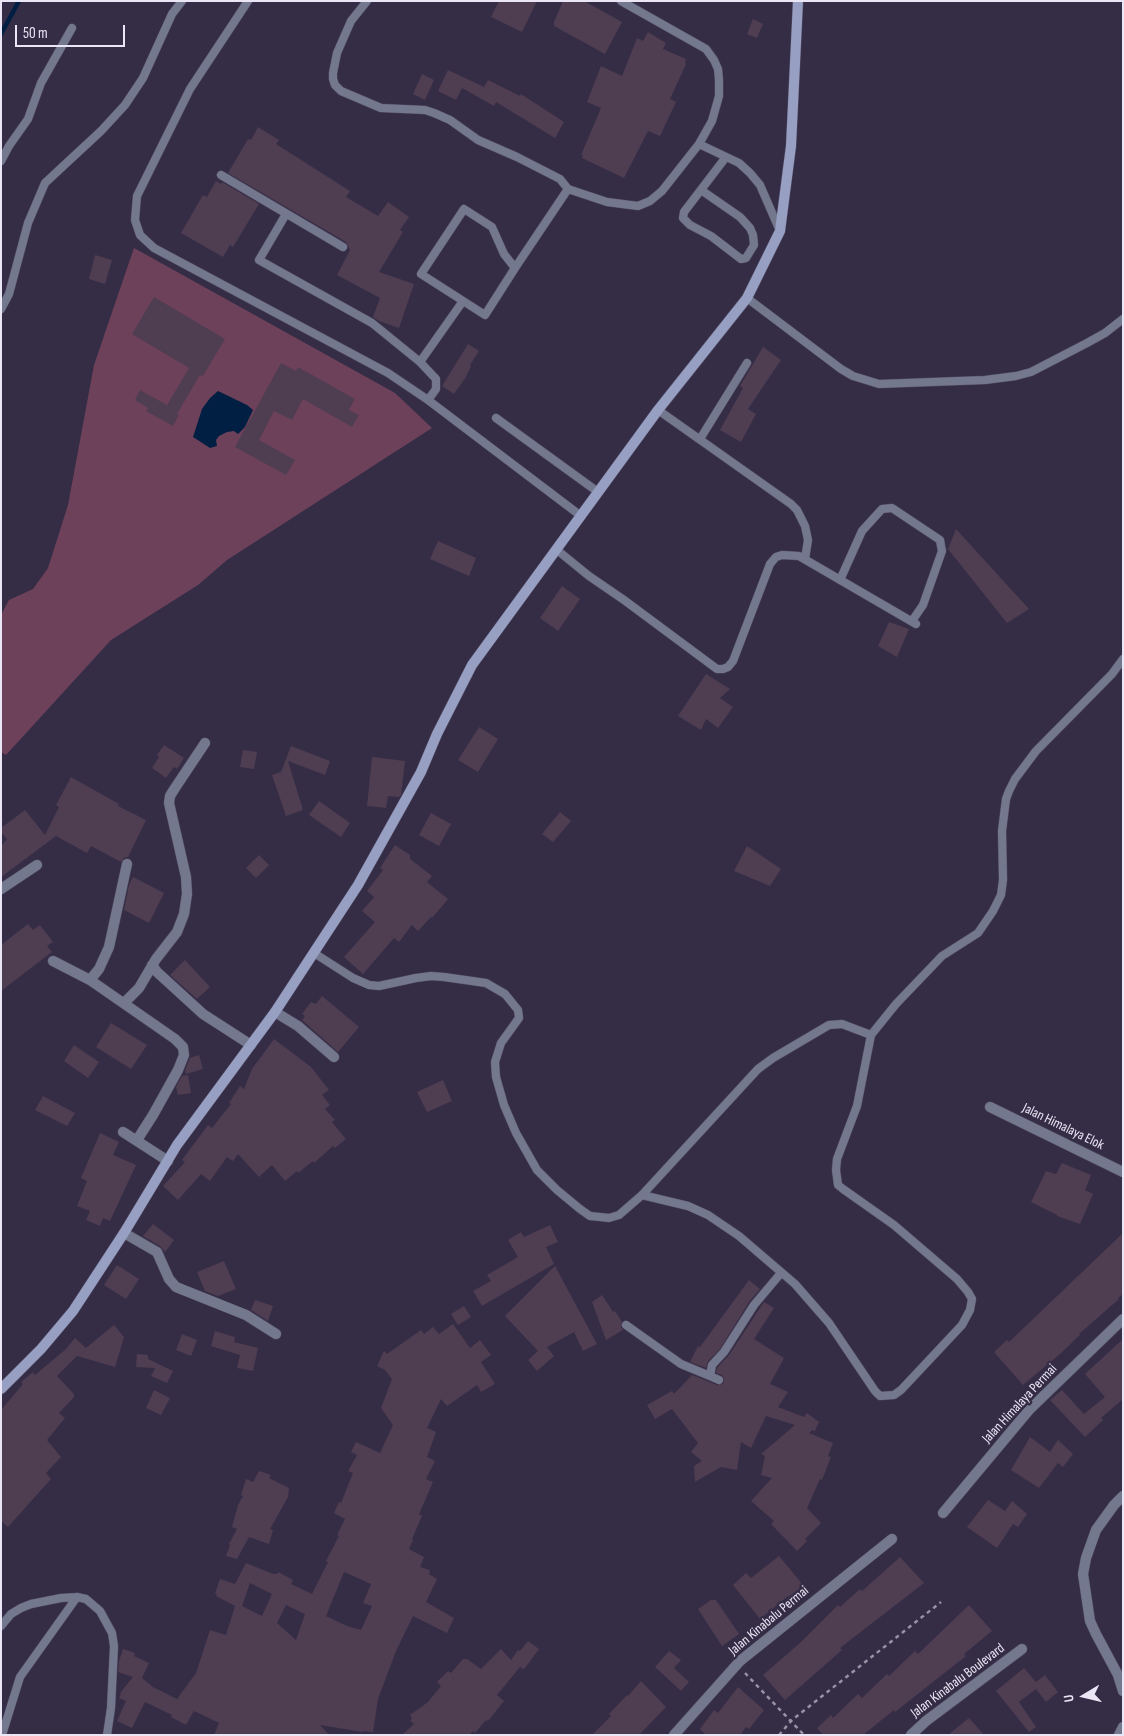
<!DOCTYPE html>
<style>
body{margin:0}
#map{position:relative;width:1124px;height:1736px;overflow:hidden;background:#352d46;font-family:"Sofia Sans Condensed",sans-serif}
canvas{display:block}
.frame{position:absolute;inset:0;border:2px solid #eae6f5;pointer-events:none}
.north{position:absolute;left:1059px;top:1671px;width:50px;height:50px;-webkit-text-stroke:4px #352d46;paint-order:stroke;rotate:261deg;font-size:14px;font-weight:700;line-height:20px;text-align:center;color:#eae6f5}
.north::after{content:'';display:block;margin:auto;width:18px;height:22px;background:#eae6f5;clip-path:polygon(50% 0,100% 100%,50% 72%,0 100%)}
.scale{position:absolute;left:15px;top:25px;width:110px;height:22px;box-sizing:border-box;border:2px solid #eae6f5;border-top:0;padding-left:6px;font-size:15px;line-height:18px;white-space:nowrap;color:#eae6f5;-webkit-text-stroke:4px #352d46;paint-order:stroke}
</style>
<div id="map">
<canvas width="1124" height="1736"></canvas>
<div class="frame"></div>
<div class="north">U</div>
<div class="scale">50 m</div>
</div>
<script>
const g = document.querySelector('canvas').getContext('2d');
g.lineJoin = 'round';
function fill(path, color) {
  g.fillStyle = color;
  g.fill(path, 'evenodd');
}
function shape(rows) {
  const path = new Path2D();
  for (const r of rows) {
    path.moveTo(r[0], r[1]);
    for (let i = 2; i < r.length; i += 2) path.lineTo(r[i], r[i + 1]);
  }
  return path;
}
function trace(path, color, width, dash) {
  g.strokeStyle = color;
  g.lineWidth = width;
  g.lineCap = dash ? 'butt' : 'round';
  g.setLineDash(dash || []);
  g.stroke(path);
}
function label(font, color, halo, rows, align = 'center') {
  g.font = font + ' "Sofia Sans Condensed",sans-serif';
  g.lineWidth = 5;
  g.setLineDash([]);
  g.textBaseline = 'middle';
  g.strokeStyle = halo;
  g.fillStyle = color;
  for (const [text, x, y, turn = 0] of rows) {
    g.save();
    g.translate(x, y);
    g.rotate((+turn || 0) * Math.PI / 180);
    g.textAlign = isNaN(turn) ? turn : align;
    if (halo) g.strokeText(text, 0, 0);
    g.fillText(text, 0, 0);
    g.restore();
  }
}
fill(shape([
 [134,248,395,393,432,428,227,560,198,585,111,640,6,755,1,752,1,615,9,600,33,589,48,568,68,505,94,365]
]), '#6e415b');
fill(shape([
 [218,391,247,405,253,410,245,427,238,434,234,431,227,432,219,436,216,440,217,446,210,448,193,437,202,409,210,398]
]), '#001f42');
trace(shape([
 [1,34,19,1]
]), '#001f42', 4.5);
fill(shape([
 [499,1,537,1,522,32,491,17],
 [563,1,584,1,622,22,605,54,554,26,554,22],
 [753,19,763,24,757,38,747,34],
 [648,32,666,43,663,49,686,59,685,63,686,64,670,99,676,102,660,136,648,131,624,178,582,158,583,155,581,155,601,108,587,102,601,66,622,76,637,38,643,41],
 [448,70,484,87,488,80,520,96,521,94,564,122,555,138,496,102,494,106,462,88,456,100,438,91],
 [422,74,434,80,425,100,413,94],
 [258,127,279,140,276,144,350,191,346,197,378,216,388,202,409,217,400,230,403,232,379,272,414,284,399,328,379,321,373,317,380,298,337,275,350,250,346,242,228,173,248,139,251,140],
 [216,181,221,184,222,182,259,204,233,247,230,245,223,257,181,233,203,195,207,197],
 [95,255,112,260,105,284,89,279],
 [154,297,225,339,203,376,200,375,177,414,179,415,173,426,146,411,148,408,135,400,140,390,167,405,189,368,132,334],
 [468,344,479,351,470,365,471,366,466,377,454,394,442,386],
 [763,347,781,360,748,409,756,414,741,442,720,430,743,388,740,386],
 [281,363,296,371,298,367,355,399,349,410,359,415,352,427,303,399,292,420,274,411,259,440,295,460,286,475,235,447],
 [956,529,1029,609,1007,623,948,549],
 [438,541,476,558,469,576,430,559],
 [562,586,580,599,558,631,540,618],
 [889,622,909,629,897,657,878,646],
 [706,674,730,689,720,698,733,707,718,728,706,719,701,730,678,716],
 [479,727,498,739,478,772,458,760],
 [164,745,184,758,177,769,174,767,166,778,152,768,159,757,157,755],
 [291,746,330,761,325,775,288,761,303,810,286,816,272,775,281,772],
 [243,750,257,752,254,769,240,767],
 [372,757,405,761,401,795,399,797,388,796,386,808,367,806],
 [71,777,119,804,118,806,146,820,128,857,124,858,121,862,91,846,87,853,56,836,1,877,1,846,7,839,1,832,1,828,25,810,45,835,59,807,56,805],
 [319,801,350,823,341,837,309,815],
 [560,812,571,821,553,842,542,834],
 [431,813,451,824,439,846,419,835],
 [395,845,410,855,410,859,432,876,427,882,448,899,432,918,431,917,418,931,412,925,399,942,394,938,363,974,344,957,375,922,362,911,374,897,367,891,383,870,380,868],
 [747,846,781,869,770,886,734,871],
 [259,855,269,865,256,878,246,868],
 [133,877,164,893,149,923,124,910,129,885],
 [28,924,33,930,40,925,53,942,47,946,52,952,1,991,1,945],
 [185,960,210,987,197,999,170,975],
 [322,996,359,1027,338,1052,302,1020,305,1016,302,1014,311,1002,316,1004],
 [111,1023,147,1045,131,1069,96,1047],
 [274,1039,311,1067,329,1090,322,1095,330,1105,325,1109,335,1120,332,1122,346,1139,335,1148,333,1146,314,1163,313,1161,298,1173,297,1171,285,1181,272,1165,259,1177,238,1154,233,1161,227,1157,210,1181,201,1174,178,1200,163,1186,185,1162,182,1160,208,1125,212,1128,231,1104,229,1103,240,1086,244,1089,252,1069],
 [74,1045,99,1062,88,1078,64,1061],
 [199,1055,203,1069,186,1074,185,1070,190,1058],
 [188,1075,191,1093,178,1095,176,1087,182,1076],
 [443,1080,452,1101,427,1112,417,1092],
 [43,1096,75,1113,67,1126,35,1110],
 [100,1133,119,1142,113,1155,136,1165,110,1221,103,1218,100,1226,86,1220,90,1211,77,1206,87,1181,81,1178],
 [1062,1163,1091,1175,1085,1190,1093,1194,1080,1224,1057,1216,1057,1215,1031,1202,1046,1171,1056,1174],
 [153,1224,174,1240,165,1252,160,1246,143,1236],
 [550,1225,558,1242,546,1247,554,1264,482,1306,473,1291,491,1281,487,1275,518,1257,508,1240,521,1232,524,1237],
 [1123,1233,1123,1294,1118,1298,1119,1299,1079,1334,1080,1335,1060,1354,1023,1385,994,1352,1007,1340,1009,1342],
 [224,1261,236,1289,218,1296,205,1291,197,1272],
 [117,1265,139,1279,126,1299,104,1285],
 [555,1266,597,1344,583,1351,574,1332,547,1347,554,1356,537,1371,528,1360,538,1351,505,1316],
 [749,1280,760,1289,749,1302,720,1349,708,1361,706,1368,690,1362,698,1346,700,1347],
 [602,1295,613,1312,615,1311,622,1322,621,1327,623,1330,606,1340,592,1302],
 [255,1300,273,1306,268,1321,251,1310],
 [764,1302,774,1308,754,1339,784,1358,770,1384,788,1392,778,1407,804,1417,807,1413,819,1422,815,1431,812,1430,809,1433,833,1443,828,1456,831,1457,822,1480,820,1479,807,1508,821,1523,805,1539,807,1541,797,1551,771,1524,774,1521,751,1501,772,1478,761,1475,765,1456,761,1454,795,1425,766,1416,751,1448,741,1442,737,1470,721,1467,695,1482,694,1466,702,1461,691,1452,698,1443,672,1409,655,1419,647,1405,672,1391,674,1394,692,1375,717,1385,723,1384,724,1379,722,1375,716,1373,717,1368,729,1355],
 [464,1306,471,1317,458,1325,451,1314],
 [453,1324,470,1348,480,1340,491,1355,481,1362,495,1384,481,1392,477,1385,447,1406,441,1399,427,1428,436,1432,427,1457,435,1461,426,1479,433,1482,419,1514,422,1516,412,1539,413,1540,409,1549,424,1557,420,1567,430,1570,429,1574,437,1579,426,1602,454,1618,447,1633,413,1616,396,1651,378,1699,373,1732,363,1731,363,1732,320,1725,329,1735,214,1735,219,1723,194,1711,186,1725,171,1717,172,1715,145,1702,132,1728,117,1721,126,1701,119,1698,121,1694,120,1693,133,1677,118,1672,119,1661,123,1649,135,1653,134,1656,149,1663,142,1678,153,1687,177,1699,196,1673,210,1630,226,1635,235,1606,216,1596,217,1594,215,1593,220,1579,235,1584,246,1563,273,1574,277,1574,278,1572,293,1580,291,1584,312,1594,328,1562,326,1561,339,1536,337,1535,345,1519,334,1513,339,1502,341,1503,353,1473,348,1471,357,1455,351,1452,356,1442,380,1453,393,1425,381,1408,392,1379,385,1370,377,1366,384,1351,387,1354,421,1330,424,1334,433,1327,439,1334],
 [344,1572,371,1584,363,1603,372,1606,361,1630,347,1626,326,1616],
 [250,1583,272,1594,262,1616,242,1606],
 [286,1605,305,1614,296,1640,277,1623],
 [114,1325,124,1337,115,1367,77,1356,57,1376,74,1394,74,1397,59,1413,65,1418,47,1440,61,1457,46,1473,51,1479,8,1527,1,1521,1,1410,23,1384,21,1382,33,1372,35,1375,66,1349,75,1338,86,1348],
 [215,1331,235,1337,234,1342,258,1348,253,1371,237,1368,240,1355,211,1346],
 [182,1334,197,1340,191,1356,176,1350],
 [1123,1339,1123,1399,1101,1418,1103,1420,1085,1437,1050,1400,1062,1390,1084,1414,1105,1397,1085,1374],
 [137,1354,148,1355,148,1359,173,1371,167,1383,151,1376,155,1368,136,1367],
 [154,1390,170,1398,161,1415,146,1408],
 [1030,1437,1050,1452,1058,1440,1073,1454,1063,1467,1058,1463,1039,1488,1011,1470],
 [259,1471,271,1475,269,1478,289,1488,288,1497,270,1529,273,1530,269,1544,249,1537,237,1559,226,1556,230,1545,229,1544,237,1529,232,1527,238,1505,243,1496,241,1495,246,1479,253,1482],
 [988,1500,1005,1511,1012,1501,1027,1514,1018,1527,1013,1524,997,1548,967,1527],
 [779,1556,804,1586,790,1598,788,1596,760,1619,733,1585,746,1573,751,1578],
 [900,1557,924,1583,840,1648,842,1650,785,1700,763,1675,800,1643,838,1605,840,1607,860,1589,862,1591],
 [711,1600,716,1600,739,1634,722,1646,698,1609],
 [969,1605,992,1631,964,1654,966,1656,895,1712,894,1710,863,1735,823,1735,817,1728,831,1715,833,1718,858,1694,862,1698,887,1674,889,1676,915,1651,918,1654],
 [528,1641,539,1649,525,1668,523,1669,520,1667,497,1695,504,1701,488,1721,486,1720,475,1733,473,1731,469,1735,402,1735,414,1724,410,1721,412,1718,410,1715,428,1702,441,1686,437,1682,448,1671,451,1673,463,1659,467,1659,481,1669,501,1649,511,1660,518,1650,520,1651],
 [669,1651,681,1660,674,1668,689,1682,681,1691,655,1667],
 [1024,1668,1036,1682,1045,1675,1058,1692,1046,1702,1036,1689,1019,1702,1036,1727,1029,1732,996,1691],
 [641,1681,666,1707,639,1735,592,1735,611,1716,609,1714,627,1695,628,1696],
 [738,1687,764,1710,749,1729,746,1727,740,1735,706,1735,700,1729,714,1710,718,1713],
 [969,1718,984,1735,948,1735]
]), '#4f3d52');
const lane = shape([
 [248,1,190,89,137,196,135,220,140,235,154,248,388,373,428,400,581,516],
 [367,1,351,21,337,53,333,73,333,79,335,85,341,91,381,108,425,110,434,113,450,120,478,140,517,157,560,179,568,189,607,202,638,206,650,201,662,191,699,144,712,121,719,96,719,80,718,69,714,60,706,49,621,1],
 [699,144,739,163,750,173,760,185,780,231],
 [1,161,9,146,28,119,41,83,72,28],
 [221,175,343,247],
 [701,190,740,217,750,228,753,235,754,245,746,258,741,259,711,236,690,225,683,218,684,212,726,157],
 [464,209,492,227,504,254,515,268,485,315,421,274,464,209],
 [286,214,259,260,372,323,420,362,436,379,436,389,428,400],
 [515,268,568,189],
 [747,298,841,369,853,376,879,384,985,380,1016,376,1031,372,1087,343,1105,333,1123,319],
 [1,309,9,294,28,223,45,183,101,131,125,105,143,78,172,14,182,1],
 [420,362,463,301],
 [658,410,791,504,797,510,805,526,808,540,805,559],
 [496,418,598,492],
 [700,439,747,363],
 [557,550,589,576,624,600,717,669,723,669,728,667,733,661,770,564,776,557,782,555,799,556,916,624],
 [840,580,862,531,882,509,892,508,940,540,941,546,942,551,923,605,912,621],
 [314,953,353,978,369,985,379,986,416,978,431,976,444,977,486,983,505,994,518,1010,519,1018,501,1043,495,1062,496,1077,504,1105,516,1133,537,1170,557,1190,580,1209,590,1216,600,1217,609,1218,619,1215,642,1195,758,1069,773,1058,829,1025,842,1024,871,1035,896,1004,942,956,978,933,993,911,1001,895,1003,880,1002,831,1006,799,1009,791,1015,779,1036,751,1112,674,1123,659],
 [642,1195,688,1206,708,1215,739,1236,795,1284,829,1323,875,1391,880,1396,894,1395,901,1390,962,1325,970,1310,972,1299,968,1292,957,1279,894,1225,843,1189,838,1185,836,1170,837,1159,857,1106,871,1035],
 [626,1325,681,1364,710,1376,712,1365,724,1352,754,1305,781,1273],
 [710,1376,719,1380],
 [1,1626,11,1614,21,1608,31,1604,61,1598,77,1597,86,1599,100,1611,112,1633,114,1646,111,1708,107,1735],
 [2,1735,20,1677,77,1597]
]);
const street = shape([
 [1,889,37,865],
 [53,961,90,980,175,1039,183,1047,184,1055,178,1070,153,1115,137,1140],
 [152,965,157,972,203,1014,251,1045],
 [90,980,99,969,109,947,127,864],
 [124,1003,139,988,156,959,177,932,184,914,187,894,186,877,169,803,170,796,175,788,205,743],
 [275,1012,298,1026,334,1057],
 [990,1107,1123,1172],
 [123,1132,168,1161],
 [124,1233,157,1252,169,1279,176,1287,246,1315,276,1334],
 [1123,1496,1114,1505,1096,1530,1086,1558,1083,1574,1090,1621,1096,1634,1118,1675,1123,1691],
 [943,1513,1029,1410,1123,1319],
 [674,1735,740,1661,892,1539],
 [911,1735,926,1721,1022,1649],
 [1119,1735,1123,1727]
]);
const secondary = shape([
 [1,1389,41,1349,73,1311,124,1233,177,1145,275,1012,358,885,421,772,437,734,472,665,658,410,747,298,780,231,791,146,798,1]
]);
trace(lane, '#524b62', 9);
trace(street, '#524b62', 11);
trace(secondary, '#524b62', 11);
trace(shape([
 [745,1673,804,1735],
 [779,1735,792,1720,941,1602]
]), '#9892a5', 2.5, [4, 4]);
trace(lane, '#73788e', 8);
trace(street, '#73788e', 10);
trace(secondary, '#979fc3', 10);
label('14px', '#eae6f5', '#352d46', [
 ["Jalan Himalaya Elok",1063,1127,26],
 ["Jalan Himalaya Permai",1020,1404,-47],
 ["Jalan Kinabalu Permai",769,1621,-40],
 ["Jalan Kinabalu Boulevard",958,1681,-37]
]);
</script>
